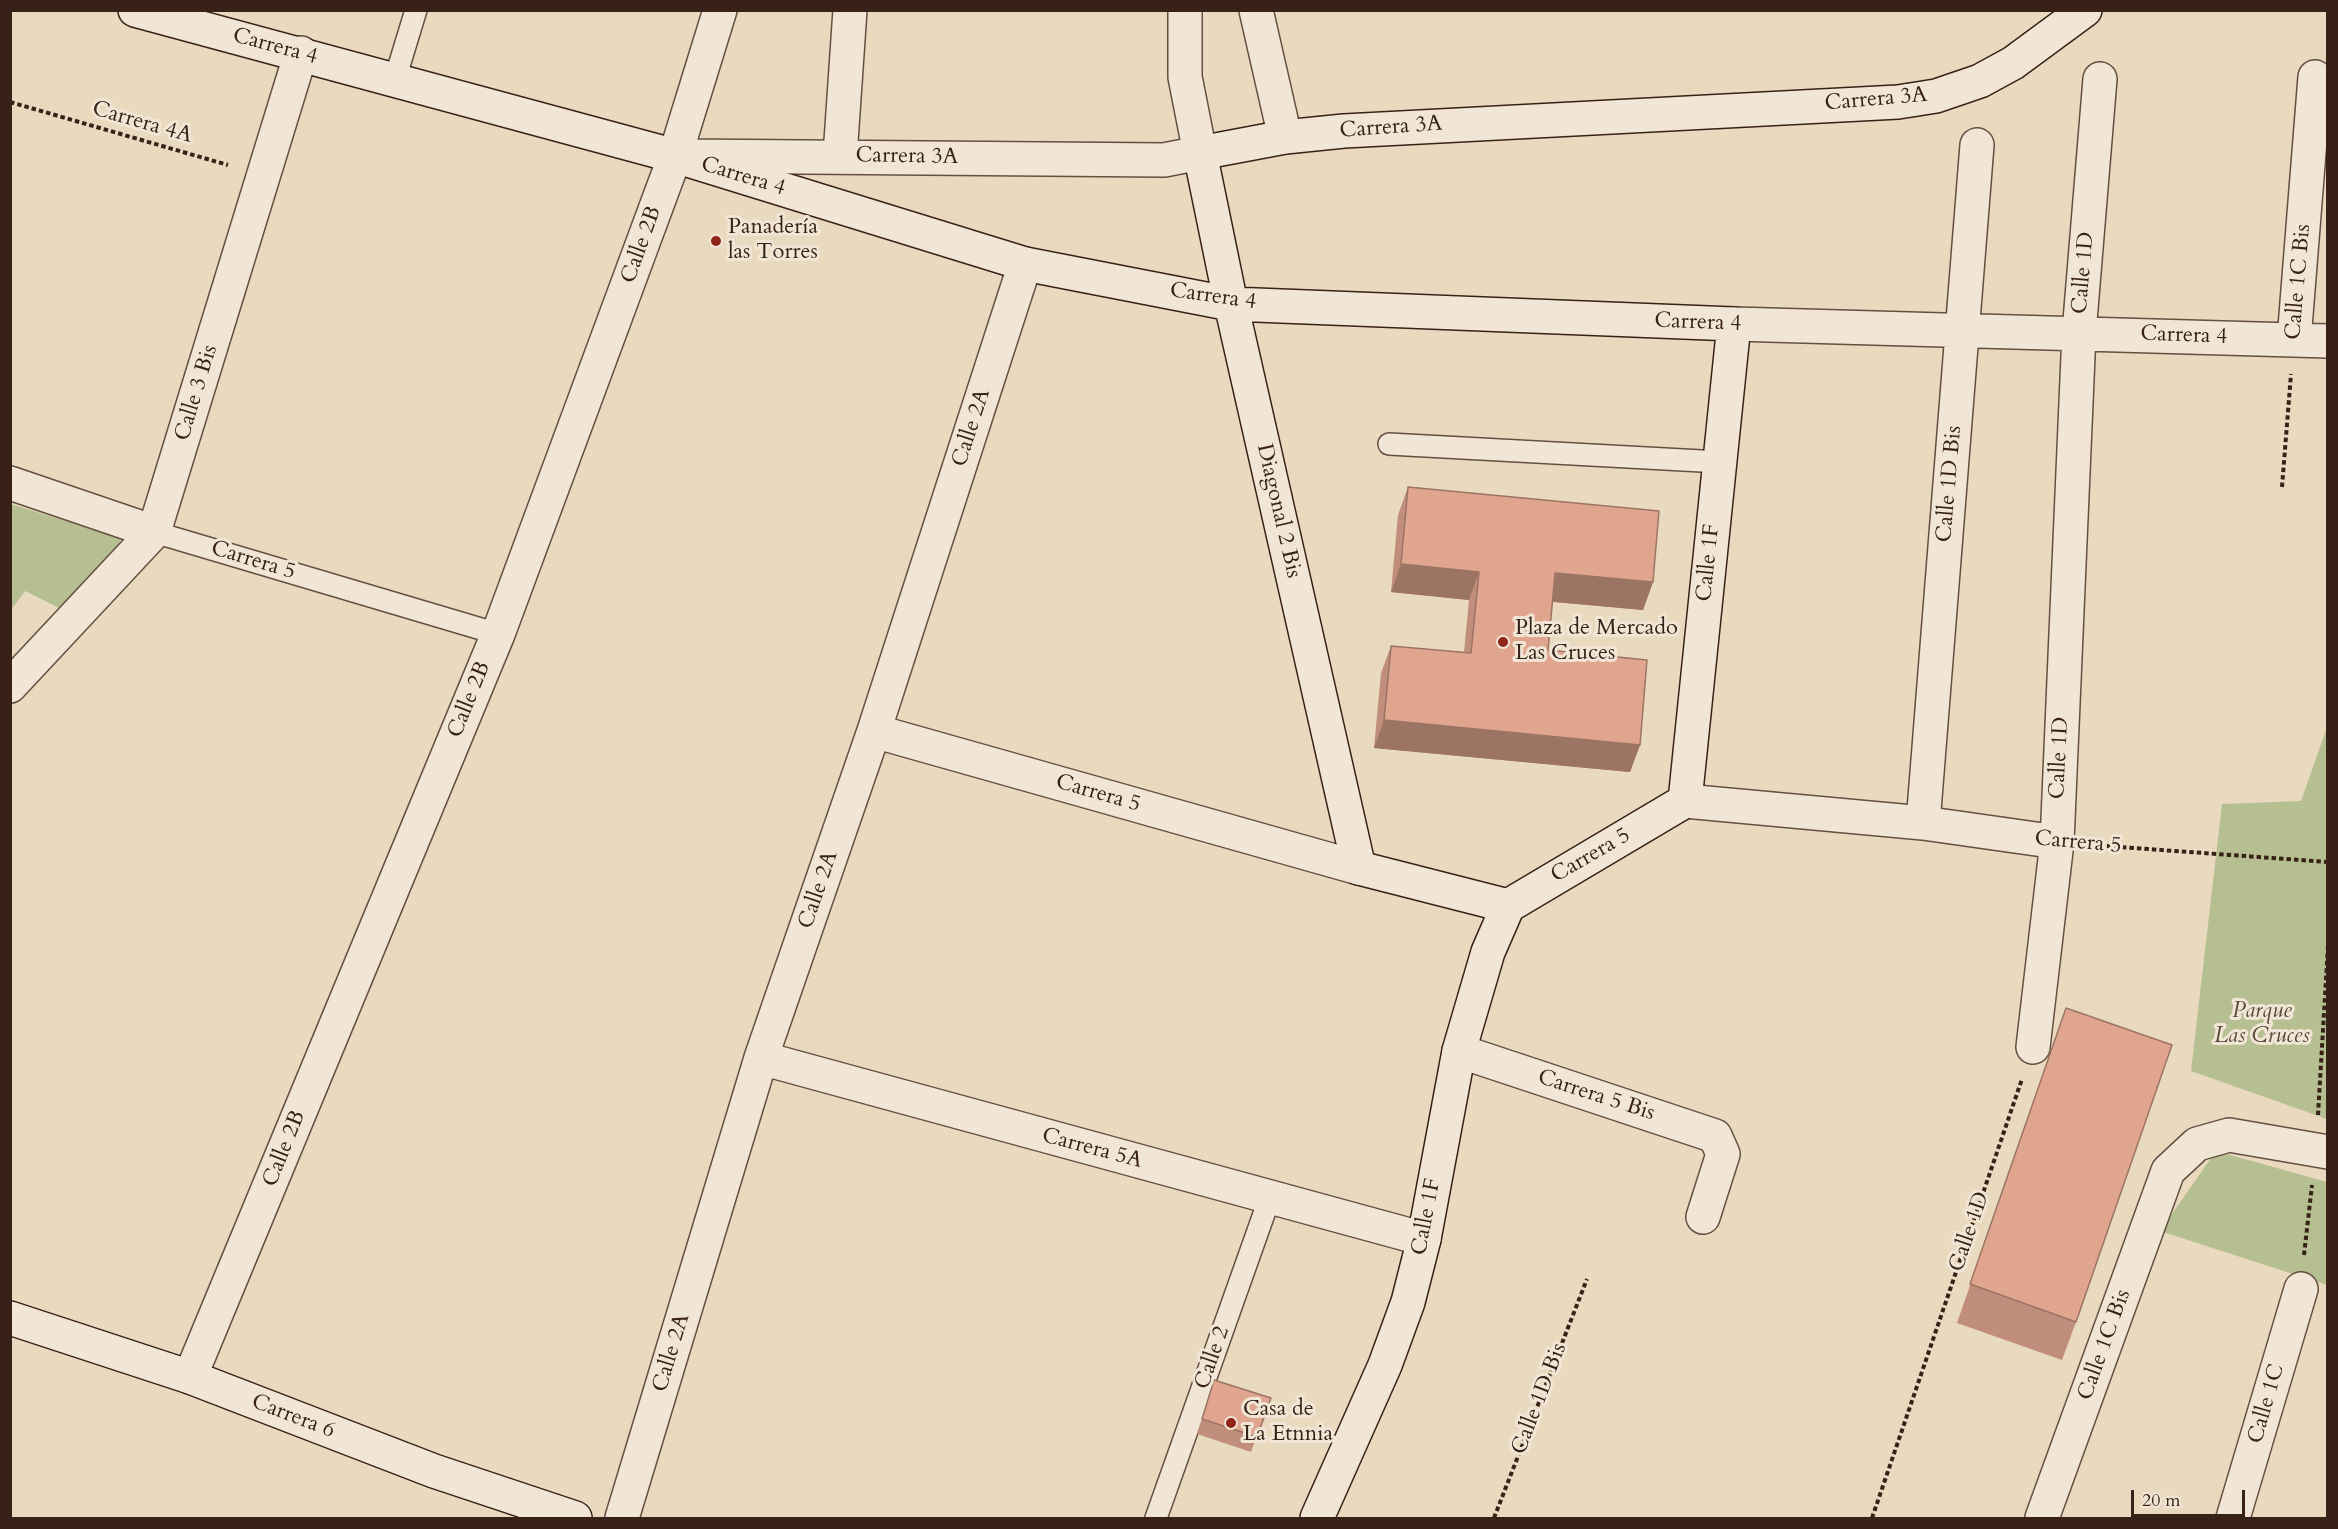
<!DOCTYPE html>
<meta charset="utf-8">
<style>
body{margin:0}
#map{position:relative;width:2338px;height:1529px;overflow:hidden;background:#e9d9bf;font-family:Cardo,serif}
canvas{display:block}
.frame{position:absolute;inset:0;border:12px solid #382117;pointer-events:none}
.scale{position:absolute;left:2131px;top:1490px;width:114px;height:27px;box-sizing:border-box;border:3px solid #382117;border-top:0;padding-left:8px;font-size:18px;line-height:21px;white-space:nowrap;color:#382117;-webkit-text-stroke:4px #f1e6d5;paint-order:stroke}
</style>
<div id="map">
<canvas width="2338" height="1529"></canvas>
<div class="frame"></div>
<div class="scale">20 m</div>
</div>
<script>
const g = document.querySelector('canvas').getContext('2d');
g.lineJoin = 'round';
function fill(path, color) {
  g.fillStyle = color;
  g.fill(path, 'evenodd');
}
function shape(rows) {
  const path = new Path2D();
  for (const r of rows) {
    path.moveTo(r[0], r[1]);
    for (let i = 2; i < r.length; i += 2) path.lineTo(r[i], r[i + 1]);
  }
  return path;
}
function trace(path, color, width, dash) {
  g.strokeStyle = color;
  g.lineWidth = width;
  g.lineCap = dash ? 'butt' : 'round';
  g.setLineDash(dash || []);
  g.stroke(path);
}
function label(font, color, halo, rows, align = 'center') {
  g.font = font + ' Cardo,serif';
  g.lineWidth = 6;
  g.setLineDash([]);
  g.textBaseline = 'middle';
  g.strokeStyle = halo;
  g.fillStyle = color;
  for (const [text, x, y, turn = 0] of rows) {
    g.save();
    g.translate(x, y);
    g.rotate((+turn || 0) * Math.PI / 180);
    g.textAlign = isNaN(turn) ? turn : align;
    if (halo) g.strokeText(text, 0, 0);
    g.fillText(text, 0, 0);
    g.restore();
  }
}
fill(shape([
 [11,504,121,538,110,565,61,609,25,591,11,610],
 [2327,727,2327,1119,2191,1071,2222,804,2301,801],
 [2216,1151,2327,1182,2327,1285,2160,1231]
]), '#b6bf92');
const lane = shape([
 [395,79,416,10],
 [1389,444,1720,462],
 [154,532,498,634],
 [1156,1518,1270,1197]
]);
const street = shape([
 [1256,10,1285,137],
 [685,156,1164,160,1200,153,1185,77,1185,10],
 [840,156,850,10],
 [1734,324,2328,341],
 [2294,340,2315,77],
 [10,483,154,532],
 [10,686,154,532,301,53],
 [874,731,1359,868],
 [1685,801,1923,823,2057,842],
 [1923,823,1977,145],
 [2033,1047,2057,842,2079,333,2100,79],
 [1459,1051,1715,1136,1723,1154,1703,1217],
 [761,1058,1424,1239],
 [190,1377,498,634,675,156,720,10],
 [622,1518,761,1058,874,731,1025,264],
 [2042,1518,2168,1171,2197,1144,2229,1135,2328,1152],
 [2233,1518,2301,1289]
]);
const secondary = shape([
 [135,10,675,156,1025,264,1231,304,1734,324,1685,801,1508,906,1359,868,1231,304,1200,153,1285,137,1344,131,1898,102,1936,96,1980,81,2013,63,2085,10],
 [10,1318,190,1377,434,1471,575,1518],
 [1317,1518,1385,1365,1408,1302,1424,1239,1459,1051,1488,952,1508,906]
]);
trace(lane, '#644f41', 24);
trace(street, '#644f41', 36);
trace(secondary, '#382117', 36);
trace(shape([
 [10,102,228,165],
 [2282,487,2291,374],
 [2092,845,2328,862],
 [2318,1115,2328,945],
 [2304,1255,2312,1185],
 [1494,1518,1587,1279],
 [1872,1518,2022,1079]
]), '#382117', 4, [4.5, 3]);
trace(lane, '#f1e6d5', 21);
trace(street, '#f1e6d5', 33);
trace(secondary, '#f1e6d5', 33);
fill(shape([
 [1408,487,1653,582,1643,610,1553,602,1548,650,1640,745,1630,772,1374,748,1381,673,1391,646,1464,652,1469,600,1391,592,1398,515],
 [2066,1008,2076,1322,2062,1360,1957,1323],
 [1214,1380,1271,1398,1251,1452,1197,1434]
]), '#c08e7b');
fill(shape([
 [1401,564,1479,572,1469,600,1391,592],
 [1555,573,1653,582,1643,610,1545,601],
 [1384,720,1640,745,1630,772,1374,748]
]), '#9c7464');
const building = shape([
 [1408,487,1659,511,1653,582,1555,573,1548,650,1647,660,1640,745,1384,720,1391,646,1471,653,1479,572,1401,564,1408,487],
 [2066,1008,2172,1045,2076,1322,1970,1284,2066,1008],
 [1214,1380,1271,1398,1257,1437,1202,1419,1214,1380]
]);
fill(building, '#dfa58f');
trace(building, '#9c7464', 1.5);
for (const [x, y, r, color] of [
 [716,241,6,"#8f2418"],
 [1503,642,6,"#8f2418"],
 [1231,1423,6,"#8f2418"]
]) {
  const dot = new Path2D();
  dot.arc(x, y, r, 0, 2 * Math.PI);
  g.fillStyle = color;
  g.fill(dot);
  trace(dot, '#f1e6d5', 2);
}
label('22px', '#382117', '#f1e6d5', [
 ["Carrera 4",275,47,15],
 ["Carrera 3A",1876,100,-5],
 ["Carrera 4A",142,123,16],
 ["Carrera 3A",1391,128,-4],
 ["Carrera 3A",907,157,1],
 ["Carrera 4",743,177,17],
 ["Calle 2B",642,245,-70],
 ["Calle 1D",2084,273,-85],
 ["Calle 1C Bis",2299,282,-85],
 ["Carrera 4",1213,297,8],
 ["Carrera 4",1698,323,2],
 ["Carrera 4",2184,336,2],
 ["Calle 3 Bis",197,393,-73],
 ["Calle 2A",972,428,-72],
 ["Calle 1D Bis",1950,484,-85],
 ["Diagonal 2 Bis",1278,511,77],
 ["Carrera 5",253,561,17],
 ["Calle 1F",1709,563,-84],
 ["Calle 2B",470,700,-68],
 ["Calle 1D",2060,758,-87],
 ["Carrera 5",1098,794,16],
 ["Carrera 5",2078,843,5],
 ["Carrera 5",1591,856,-30],
 ["Calle 2A",819,890,-71],
 ["Carrera 5 Bis",1596,1096,18],
 ["Calle 2B",285,1149,-68],
 ["Carrera 5A",1092,1149,15],
 ["Calle 1F",1427,1217,-79],
 ["Calle 1D",1970,1232,-71],
 ["Calle 1C Bis",2105,1345,-70],
 ["Calle 2A",672,1353,-73],
 ["Calle 2",1213,1358,-71],
 ["Calle 1D Bis",1540,1399,-69],
 ["Calle 1C",2267,1404,-74],
 ["Carrera 6",293,1417,21]
]);
label('22px', '#382117', '#f1e6d5', [
 ["Panadería",728,228],
 ["las Torres",728,253],
 ["Plaza de Mercado",1515,629],
 ["Las Cruces",1515,654],
 ["Casa de",1243,1410],
 ["La Etnnia",1243,1435]
], 'left');
label('italic 22px', '#584836', '#f1e6d5', [
 ["Parque",2262,1012],
 ["Las Cruces",2262,1037]
]);
</script>
